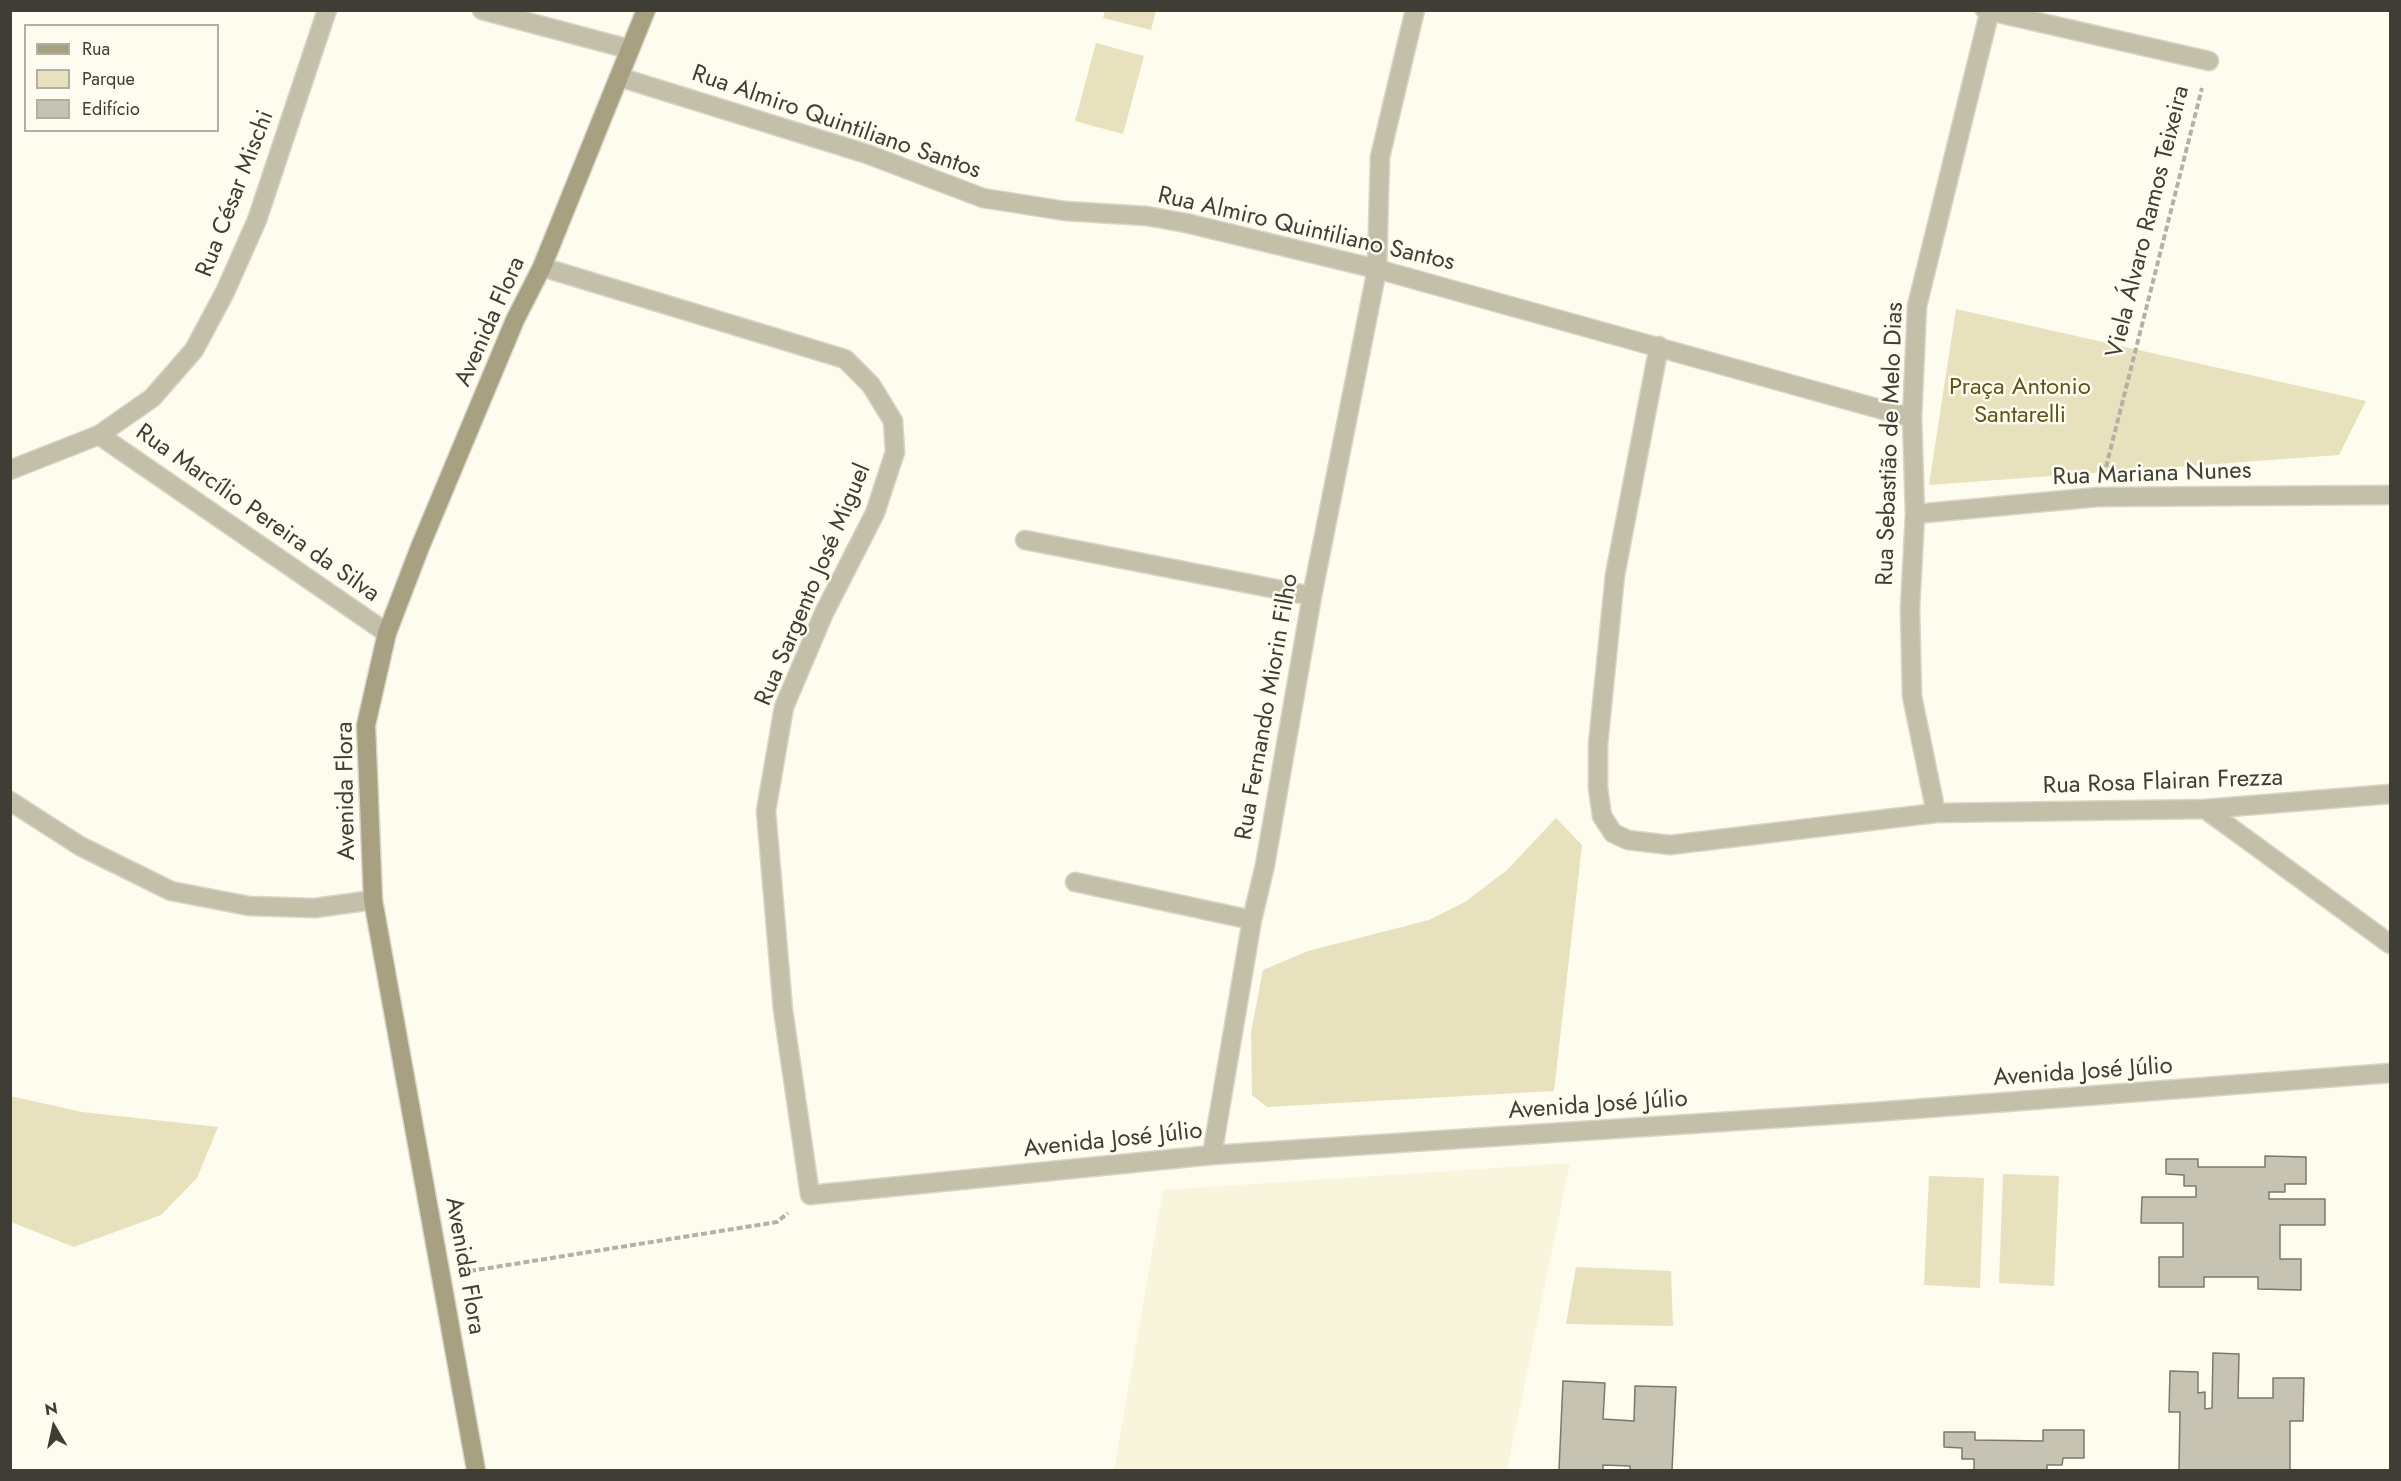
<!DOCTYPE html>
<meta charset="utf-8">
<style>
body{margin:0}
#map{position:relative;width:2401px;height:1481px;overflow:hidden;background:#fefcee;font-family:Jost,sans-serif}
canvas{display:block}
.frame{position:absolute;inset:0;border:12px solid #3e3d36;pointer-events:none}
.legend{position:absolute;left:24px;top:24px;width:195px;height:108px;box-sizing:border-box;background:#fefcee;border:2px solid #b1b0a4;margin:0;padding:8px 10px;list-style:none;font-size:18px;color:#3e3d36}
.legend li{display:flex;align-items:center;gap:12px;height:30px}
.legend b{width:30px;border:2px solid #b1b0a4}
.north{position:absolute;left:24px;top:1397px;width:60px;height:60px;-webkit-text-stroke:4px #fefcee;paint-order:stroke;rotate:351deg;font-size:16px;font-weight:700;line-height:24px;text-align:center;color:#3e3d36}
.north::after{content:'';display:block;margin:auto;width:21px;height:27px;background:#3e3d36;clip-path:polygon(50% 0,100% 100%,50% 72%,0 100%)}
</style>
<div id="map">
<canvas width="2401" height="1481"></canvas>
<div class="frame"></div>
<ul class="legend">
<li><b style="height:8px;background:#a7a181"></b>Rua</li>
<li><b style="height:16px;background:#e8e1be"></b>Parque</li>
<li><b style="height:16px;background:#c6c3b3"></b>Edifício</li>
</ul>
<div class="north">N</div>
</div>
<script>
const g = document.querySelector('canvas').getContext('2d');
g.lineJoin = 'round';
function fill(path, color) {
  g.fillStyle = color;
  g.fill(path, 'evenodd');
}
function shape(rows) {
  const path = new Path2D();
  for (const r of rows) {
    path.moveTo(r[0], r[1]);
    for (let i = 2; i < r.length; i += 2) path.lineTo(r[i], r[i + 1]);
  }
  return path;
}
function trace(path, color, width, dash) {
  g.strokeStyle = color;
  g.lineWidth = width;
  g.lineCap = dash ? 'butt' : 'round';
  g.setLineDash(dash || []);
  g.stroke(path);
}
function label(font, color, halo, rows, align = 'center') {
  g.font = font + ' Jost,sans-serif';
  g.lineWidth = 5;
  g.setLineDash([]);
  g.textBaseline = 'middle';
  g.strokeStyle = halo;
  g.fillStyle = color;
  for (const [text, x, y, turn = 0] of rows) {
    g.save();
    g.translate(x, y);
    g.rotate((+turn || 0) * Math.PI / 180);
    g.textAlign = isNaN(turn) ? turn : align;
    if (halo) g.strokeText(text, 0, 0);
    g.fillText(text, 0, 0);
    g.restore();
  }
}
fill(shape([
 [1570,1163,1507,1470,1114,1470,1163,1190]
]), '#f9f5dc');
fill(shape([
 [1105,11,1105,10,1156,11,1151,30,1103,18],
 [1096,43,1144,56,1123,134,1075,121],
 [1956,309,2366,401,2339,455,1929,485],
 [1556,818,1582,845,1554,1091,1267,1107,1252,1095,1251,1032,1263,970,1308,951,1429,920,1465,902,1507,870],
 [10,1096,82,1112,218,1127,197,1178,161,1215,74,1247,11,1222],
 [2003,1174,2059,1176,2054,1286,1999,1283],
 [1929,1176,1984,1178,1980,1288,1924,1285],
 [1576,1267,1671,1271,1673,1326,1566,1324]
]), '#e8e1be');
const building = shape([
 [2265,1156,2306,1157,2306,1184,2285,1184,2285,1192,2269,1192,2269,1199,2325,1199,2325,1225,2280,1225,2280,1259,2301,1259,2301,1290,2258,1289,2258,1277,2204,1277,2204,1287,2159,1287,2159,1257,2183,1257,2183,1223,2141,1223,2142,1197,2196,1197,2196,1186,2184,1186,2184,1175,2166,1174,2166,1159,2198,1159,2198,1167,2265,1167,2265,1156],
 [2213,1353,2239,1354,2238,1398,2273,1398,2273,1378,2304,1378,2303,1421,2290,1421,2290,1470,2179,1470,2180,1412,2169,1412,2170,1371,2198,1372,2198,1393,2205,1392,2205,1409,2212,1408,2213,1353],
 [1563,1381,1605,1383,1603,1419,1634,1421,1635,1386,1676,1387,1672,1470,1630,1470,1630,1466,1603,1465,1603,1470,1559,1470,1563,1381],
 [2043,1430,2084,1430,2084,1458,2063,1458,2062,1465,2047,1465,2047,1470,1974,1470,1974,1459,1962,1459,1962,1448,1944,1447,1944,1432,1975,1432,1975,1440,2043,1441,2043,1430]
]);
fill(building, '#c6c3b3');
trace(building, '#7c796a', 1.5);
const minor = shape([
 [482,10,629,49],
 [1985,10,2209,61],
 [619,77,867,154,983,198,1065,211,1147,216,1186,223,1377,269,1912,418],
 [542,267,845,359,871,385,893,421,895,452,875,513,824,613,784,707,766,811,783,1010,810,1195,1212,1155,1874,1112,2390,1073],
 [1659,346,1615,575,1598,745,1598,788,1602,816,1613,833,1628,840,1670,845,1936,813,2205,809,2390,794],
 [99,435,387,633],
 [10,470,99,435,152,398,194,350,225,292,257,220,327,10],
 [1915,514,2098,497,2390,495],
 [1025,540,1312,596],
 [2205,809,2390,944],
 [1936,813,1912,696,1910,609,1915,514,1912,418,1917,306,1990,10],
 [1075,882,1252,920],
 [1212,1155,1252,920,1265,865,1312,596,1377,269,1380,157,1415,10]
]);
const tertiary = shape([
 [10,801,80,846,171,891,249,906,315,908,373,900]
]);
const secondary = shape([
 [476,1470,373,900,366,725,387,633,420,547,515,320,542,267,646,10]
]);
trace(minor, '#d8d6c9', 21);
trace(tertiary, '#d8d6c9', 21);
trace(secondary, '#d8d6c9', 21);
trace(shape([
 [2106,467,2202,88],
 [470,1271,777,1222,788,1213]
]), '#b3b1a6', 4, [6, 3]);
trace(minor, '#c3bfa9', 18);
trace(tertiary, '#c3bfa9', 18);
trace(secondary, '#a7a181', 18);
label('24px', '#3e3d36', '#fefcee', [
 ["Rua Almiro Quintiliano Santos",836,123,19],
 ["Rua César Mischi",236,194,-69],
 ["Viela Álvaro Ramos Teixeira",2149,222,-76],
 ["Rua Almiro Quintiliano Santos",1306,230,13],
 ["Avenida Flora",491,322,-66],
 ["Rua Sebastião de Melo Dias",1891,444,-88],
 ["Rua Mariana Nunes",2152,475,-2],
 ["Rua Marcílio Pereira da Silva",257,514,35],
 ["Rua Sargento José Miguel",814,585,-67],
 ["Rua Fernando Miorin Filho",1268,707,-80],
 ["Rua Rosa Flairan Frezza",2163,783,-2],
 ["Avenida Flora",347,791,-91],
 ["Avenida José Júlio",2083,1073,-4],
 ["Avenida José Júlio",1598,1106,-4],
 ["Avenida José Júlio",1113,1141,-6],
 ["Avenida Flora",464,1266,80]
]);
label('24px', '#5f541b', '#fefcee', [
 ["Praça Antonio",2020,388],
 ["Santarelli",2020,416]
]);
</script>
